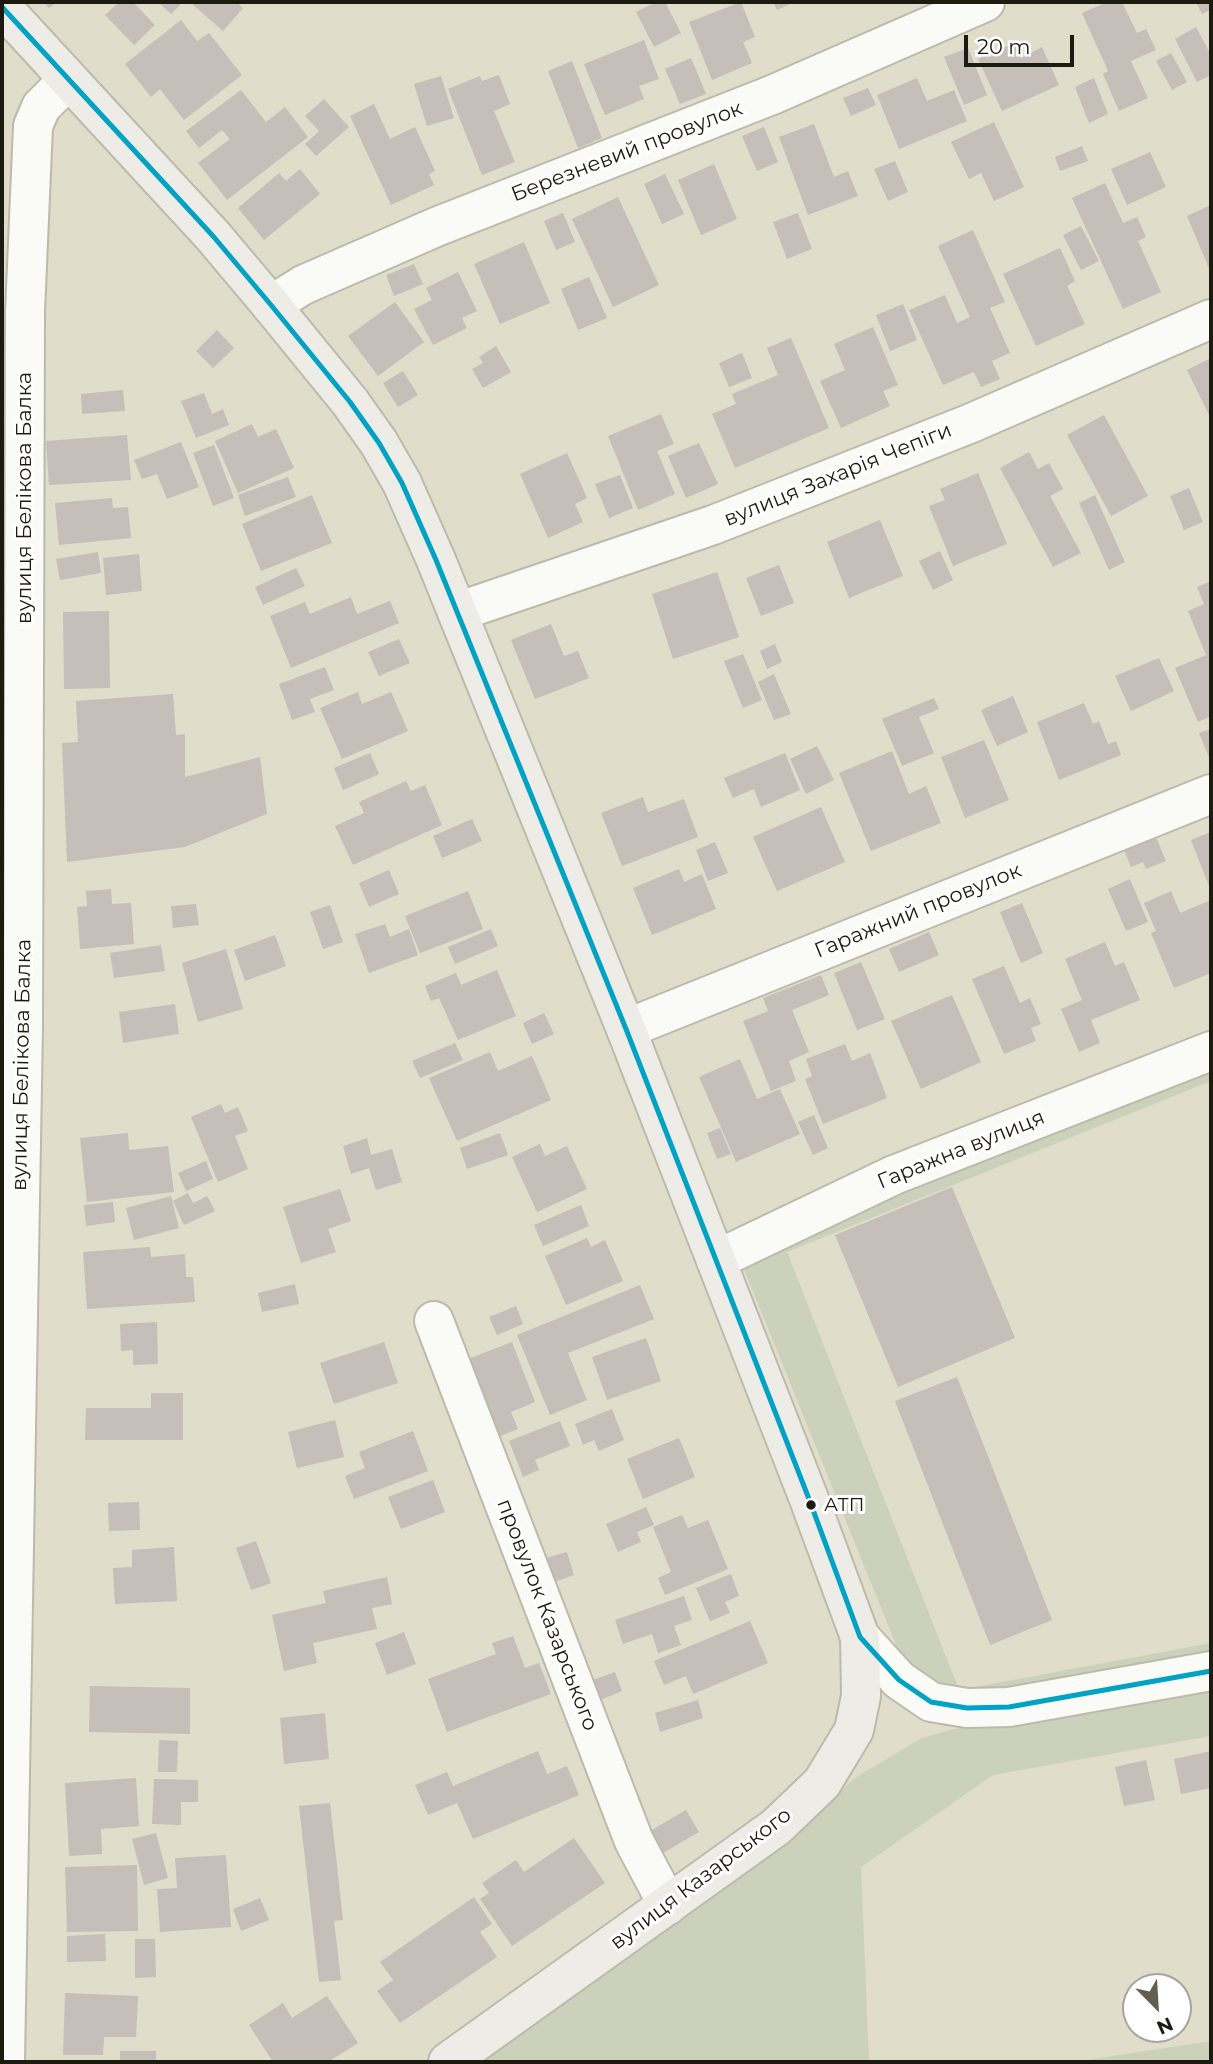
<!DOCTYPE html>
<meta charset="utf-8">
<style>
body{margin:0}
#map{position:relative;width:1213px;height:2064px;overflow:hidden;background:#e1ddcb;font-family:Montserrat,sans-serif}
canvas{display:block}
.frame{position:absolute;inset:0;border:4px solid #1d1b10;pointer-events:none}
.north{position:absolute;left:1122px;top:1973px;width:70px;height:70px;box-sizing:border-box;background:#fff;border:2px solid #a5a49f;border-radius:50%;rotate:156deg;font-size:19px;font-weight:700;line-height:28px;text-align:center;color:#1d1b10}
.north::after{content:'';display:block;margin:auto;width:24px;height:32px;background:#625f51;clip-path:polygon(50% 0,100% 100%,50% 72%,0 100%)}
.scale{position:absolute;left:964px;top:35px;width:110px;height:32px;box-sizing:border-box;border:4px solid #1d1b10;border-top:0;padding-left:9px;font-size:21px;line-height:24px;white-space:nowrap;color:#1d1b10;-webkit-text-stroke:5px #fff;paint-order:stroke}
</style>
<div id="map">
<canvas width="1213" height="2064"></canvas>
<div class="frame"></div>
<div class="north">N</div>
<div class="scale">20 m</div>
</div>
<script>
const g = document.querySelector('canvas').getContext('2d');
g.lineJoin = 'round';
function fill(path, color) {
  g.fillStyle = color;
  g.fill(path, 'evenodd');
}
function shape(rows) {
  const path = new Path2D();
  for (const r of rows) {
    path.moveTo(r[0], r[1]);
    for (let i = 2; i < r.length; i += 2) path.lineTo(r[i], r[i + 1]);
  }
  return path;
}
function trace(path, color, width, dash) {
  g.strokeStyle = color;
  g.lineWidth = width;
  g.lineCap = dash ? 'butt' : 'round';
  g.setLineDash(dash || []);
  g.stroke(path);
}
function label(font, color, halo, rows, align = 'center') {
  g.font = font + ' Montserrat,sans-serif';
  g.lineWidth = 6;
  g.setLineDash([]);
  g.textBaseline = 'middle';
  g.strokeStyle = halo;
  g.fillStyle = color;
  for (const [text, x, y, turn = 0] of rows) {
    g.save();
    g.translate(x, y);
    g.rotate((+turn || 0) * Math.PI / 180);
    g.textAlign = isNaN(turn) ? turn : align;
    if (halo) g.strokeText(text, 0, 0);
    g.fillText(text, 0, 0);
    g.restore();
  }
}
fill(shape([
 [1211,1063,1211,1081,787,1252,959,1690,1211,1643,1211,1658,1004,1695,936,1693,903,1662,744,1269,746,1260,757,1249],
 [1211,1683,1211,1736,993,1775,861,1867,869,2062,469,2062,786,1835,858,1776,920,1739,950,1730],
 [1211,2041,1211,2062,1073,2062]
]), '#cbd1ba');
fill(shape([
 [43,2,57,2,49,8],
 [119,2,133,2,155,25,134,45,105,15],
 [158,2,183,2,171,14],
 [193,2,236,2,243,8,223,31,192,4],
 [656,2,665,2,681,33,654,47,636,12],
 [741,2,755,37,743,42,752,63,712,80,689,22],
 [773,2,794,2,777,10],
 [1107,2,1122,2,1137,33,1146,29,1156,50,1131,61,1148,98,1119,111,1103,74,1108,71,1082,13],
 [1196,2,1211,2,1211,10,1202,14],
 [181,20,197,41,209,33,242,75,184,120,160,89,151,97,125,64],
 [1196,27,1211,55,1211,75,1197,82,1175,39],
 [644,40,659,79,639,86,644,99,605,115,584,64],
 [1014,43,1021,58,1042,47,1059,85,1002,111,978,59],
 [968,48,987,95,964,105,944,57],
 [1171,53,1187,82,1172,90,1156,61],
 [691,58,706,94,680,104,665,69],
 [572,61,602,138,578,148,548,71],
 [499,75,510,104,494,111,515,162,482,175,448,89,480,76,482,81],
 [441,76,454,118,427,126,414,84],
 [917,78,927,101,954,90,967,121,899,149,877,95],
 [1094,78,1108,114,1089,123,1075,87],
 [868,88,876,105,851,116,843,98],
 [241,90,266,122,285,107,308,137,227,200,198,163,230,139,222,130,199,148,186,131],
 [324,99,349,127,316,156,305,144,319,131,305,116],
 [374,104,390,139,415,127,435,171,429,174,434,185,391,205,350,116],
 [994,122,1024,187,994,201,981,173,969,179,951,142],
 [814,124,834,177,848,171,858,196,808,215,779,137],
 [764,127,778,162,757,171,742,136],
 [1082,146,1088,161,1060,171,1055,157],
 [1150,152,1166,187,1127,205,1111,169],
 [895,161,908,192,888,201,874,169],
 [714,164,737,219,701,235,678,180],
 [300,169,320,194,264,240,238,208,279,173,286,181],
 [665,174,684,214,662,224,644,184],
 [1105,183,1123,223,1137,217,1146,237,1138,241,1161,292,1123,309,1072,198],
 [618,197,659,285,613,307,572,219],
 [1211,205,1211,273,1187,216],
 [563,213,575,242,556,250,544,221],
 [798,213,812,249,787,259,773,222],
 [1081,226,1099,261,1081,270,1063,235],
 [973,230,1005,302,990,308,1010,353,992,361,1000,379,981,387,974,372,943,385,909,310,945,295,957,323,970,317,938,246],
 [524,242,550,303,500,324,474,264],
 [1060,248,1075,281,1067,286,1085,324,1036,346,1003,274],
 [414,264,423,284,394,296,386,275],
 [458,272,477,311,462,318,467,328,433,345,414,309,432,300,426,288],
 [589,277,607,318,578,330,561,289],
 [395,302,424,342,378,376,348,336],
 [903,304,917,340,890,351,876,315],
 [873,327,898,385,883,391,890,406,841,428,820,381,845,370,834,344],
 [217,330,234,348,213,368,196,351],
 [791,338,829,428,735,468,712,414,736,404,732,394,778,375,767,348],
 [496,346,511,372,483,388,472,369,483,363,479,357],
 [742,353,752,378,729,387,719,363],
 [1211,358,1211,419,1187,370],
 [403,371,418,395,398,407,383,383],
 [123,390,125,411,82,414,81,394],
 [204,393,212,414,223,409,229,425,196,438,181,401],
 [661,414,674,444,657,451,675,494,638,510,608,436],
 [1104,415,1148,496,1111,516,1067,435],
 [252,424,258,437,276,429,294,468,238,493,215,441],
 [127,435,131,480,49,485,46,441],
 [181,442,199,487,167,499,157,474,142,479,134,460],
 [699,443,718,484,686,498,668,456],
 [214,445,234,498,213,506,193,453],
 [1029,452,1038,469,1049,463,1063,489,1050,496,1081,553,1053,567,1000,468],
 [567,453,587,498,575,504,583,522,548,538,520,474],
 [978,473,1007,544,953,566,929,506,945,500,940,489],
 [620,475,633,508,609,518,595,484],
 [288,477,296,497,245,516,238,495],
 [1189,488,1203,522,1184,530,1170,496],
 [312,495,332,543,261,571,242,524],
 [1095,495,1125,562,1109,570,1079,503],
 [112,498,113,508,128,507,131,538,59,545,55,503],
 [880,520,903,576,849,598,827,542],
 [940,551,953,580,933,590,919,561],
 [98,552,101,573,60,580,56,559],
 [139,554,142,591,106,595,103,558],
 [779,565,794,603,761,616,746,578],
 [296,568,305,586,263,605,255,587],
 [717,572,739,637,673,659,652,594],
 [1211,581,1211,716,1198,722,1175,668,1206,655,1188,611,1204,604,1197,587],
 [351,597,357,614,390,601,399,623,291,668,270,616,305,602,310,614],
 [109,611,110,688,64,689,63,612],
 [551,624,564,656,578,651,589,678,535,699,511,640],
 [399,639,410,663,379,676,368,652],
 [775,644,782,662,767,669,760,651],
 [743,654,762,700,743,708,724,661],
 [1159,658,1174,691,1131,711,1115,676],
 [325,667,334,690,310,699,315,712,292,720,279,684],
 [774,674,791,714,774,720,758,682],
 [358,692,362,704,391,692,408,731,342,759,320,708],
 [173,694,176,735,185,734,185,777,260,757,267,814,185,847,67,862,62,743,78,742,76,701],
 [1013,696,1028,732,997,746,981,710],
 [934,698,939,709,919,717,934,753,902,766,882,719],
 [1084,703,1093,724,1099,721,1108,744,1116,741,1121,755,1059,780,1037,722],
 [1211,729,1211,762,1199,733],
 [984,740,1009,800,965,818,941,757],
 [817,746,834,780,806,794,790,759],
 [892,751,909,794,926,786,941,823,871,851,839,773],
 [370,753,379,774,343,790,334,768],
 [785,753,800,790,761,807,754,789,733,798,724,778],
 [406,781,411,791,425,785,442,825,353,865,335,826,364,813,359,802],
 [643,797,648,812,684,799,698,837,622,866,601,813],
 [821,807,845,862,777,891,753,837],
 [472,819,482,841,442,858,433,836],
 [1211,832,1211,885,1209,886,1191,840],
 [1156,837,1166,861,1146,869,1143,862,1131,867,1124,850],
 [715,842,728,873,708,881,696,850],
 [679,869,684,882,702,874,716,909,652,935,633,888],
 [389,870,399,894,369,907,359,883],
 [1130,879,1148,922,1126,931,1108,889],
 [111,889,112,904,131,903,134,944,80,949,77,907,87,906,86,891],
 [468,891,483,929,420,953,405,916],
 [1171,891,1180,913,1211,900,1211,973,1174,988,1151,933,1156,931,1144,903],
 [1022,903,1043,953,1021,963,1000,912],
 [196,904,199,925,173,928,171,906],
 [330,905,343,942,323,949,310,912],
 [385,924,390,937,409,929,418,955,369,973,355,934],
 [491,929,498,946,455,964,448,947],
 [929,932,939,955,899,972,889,949],
 [275,935,286,966,245,981,234,950],
 [1105,942,1115,966,1124,962,1140,1000,1091,1020,1100,1043,1079,1052,1061,1009,1082,1000,1065,959],
 [161,945,165,971,114,978,110,953],
 [226,949,243,1009,198,1022,182,963],
 [861,962,885,1019,857,1030,834,973],
 [1004,966,1020,1003,1030,998,1041,1024,1031,1028,1036,1041,1004,1054,972,979],
 [497,970,516,1016,458,1040,439,998,431,1001,425,986,456,973,461,985],
 [821,975,829,995,792,1010,809,1052,789,1061,796,1081,771,1091,743,1021,768,1011,763,998],
 [952,995,981,1062,921,1089,891,1021],
 [175,1004,179,1034,123,1043,119,1012],
 [544,1013,554,1034,532,1044,523,1023],
 [455,1043,463,1060,420,1078,412,1061],
 [845,1044,852,1061,870,1053,887,1098,823,1124,805,1079,812,1076,806,1059],
 [490,1052,498,1071,532,1056,551,1100,457,1141,429,1078],
 [740,1059,757,1099,780,1089,800,1134,736,1162,699,1077],
 [221,1104,225,1113,238,1107,248,1131,235,1136,248,1169,218,1182,191,1117],
 [814,1115,828,1148,813,1155,798,1122],
 [720,1128,731,1154,717,1159,707,1133],
 [128,1133,129,1150,168,1146,174,1192,87,1202,80,1138],
 [500,1133,508,1155,467,1169,460,1148],
 [367,1138,371,1155,392,1149,402,1182,376,1190,369,1168,351,1174,343,1146],
 [540,1144,545,1156,567,1146,587,1189,537,1212,512,1157],
 [206,1161,213,1179,186,1191,178,1173],
 [952,1187,1015,1338,898,1387,835,1235],
 [340,1189,351,1221,328,1229,336,1252,301,1263,283,1207],
 [188,1193,193,1203,207,1196,215,1211,184,1225,173,1201],
 [171,1196,179,1228,134,1240,126,1208],
 [113,1202,115,1222,86,1226,84,1205],
 [581,1205,589,1226,543,1246,534,1225],
 [587,1238,591,1247,605,1240,623,1281,566,1305,545,1256],
 [150,1247,151,1257,185,1254,186,1277,193,1277,195,1302,87,1309,83,1252],
 [295,1284,299,1304,262,1312,258,1293],
 [640,1285,654,1319,568,1353,587,1400,550,1415,517,1335],
 [516,1306,523,1324,497,1335,489,1317],
 [157,1322,158,1364,133,1365,133,1350,121,1351,120,1324],
 [646,1338,661,1381,607,1400,592,1357],
 [384,1342,398,1383,334,1404,320,1363],
 [512,1342,535,1402,511,1412,518,1429,498,1437,468,1359],
 [957,1377,1052,1620,990,1645,895,1401],
 [151,1393,183,1393,183,1440,85,1440,86,1408,151,1408],
 [612,1409,624,1440,599,1451,594,1440,583,1445,575,1424],
 [335,1420,344,1457,297,1468,288,1432],
 [560,1421,570,1446,535,1460,539,1470,523,1477,509,1441],
 [413,1431,428,1471,354,1499,345,1476,365,1468,359,1452],
 [679,1438,695,1477,643,1499,627,1459],
 [433,1480,445,1512,401,1529,388,1497],
 [139,1502,140,1530,109,1531,108,1503],
 [646,1507,654,1525,637,1532,641,1542,618,1552,606,1524],
 [682,1515,688,1528,708,1520,728,1569,665,1595,658,1578,671,1572,653,1527],
 [256,1541,271,1583,251,1590,236,1548],
 [174,1547,177,1601,115,1604,113,1568,132,1567,132,1550],
 [567,1552,574,1575,554,1582,546,1558],
 [731,1574,739,1596,725,1602,730,1613,710,1621,696,1588],
 [387,1577,392,1604,372,1608,377,1629,313,1643,317,1663,284,1671,272,1615,326,1603,323,1591],
 [684,1596,692,1620,674,1626,681,1645,658,1653,652,1634,623,1644,615,1620],
 [750,1621,768,1663,693,1694,686,1676,664,1685,654,1661],
 [404,1632,416,1664,387,1675,375,1643],
 [513,1636,525,1668,539,1663,551,1694,447,1732,428,1679,496,1654,492,1643],
 [615,1672,622,1691,598,1701,590,1681],
 [90,1686,190,1688,190,1734,89,1732],
 [698,1700,703,1718,660,1732,655,1713],
 [325,1713,329,1759,284,1764,280,1718],
 [159,1740,178,1741,177,1772,158,1772],
 [538,1751,547,1774,567,1766,579,1795,473,1839,457,1803,428,1815,415,1785,447,1772,453,1786],
 [1211,1751,1211,1788,1181,1794,1174,1759],
 [1146,1760,1155,1800,1124,1806,1115,1767],
 [136,1778,139,1826,101,1829,102,1854,69,1856,65,1783],
 [154,1779,198,1780,198,1802,181,1802,181,1825,152,1824],
 [330,1803,343,1920,334,1921,341,1980,319,1982,299,1806],
 [686,1810,699,1832,663,1853,650,1831],
 [156,1833,168,1878,144,1885,132,1839],
 [574,1838,605,1883,512,1946,480,1899,489,1893,482,1883,516,1860,524,1872],
 [226,1855,231,1927,160,1932,157,1889,177,1888,175,1858],
 [137,1865,138,1931,67,1932,65,1867],
 [474,1897,492,1924,480,1932,497,1957,400,2023,377,1991,393,1980,380,1962],
 [260,1898,269,1920,241,1931,233,1909],
 [105,1934,106,1961,67,1962,67,1936],
 [135,1939,155,1939,156,1977,135,1978],
 [65,1993,138,1996,136,2037,104,2037,103,2055,63,2055],
 [327,1996,358,2043,328,2062,273,2062,249,2025,283,2003,292,2018],
 [120,2051,156,2051,156,2062,120,2062]
]), '#c5beb9');
const street = shape([
 [271,305,303,285,436,227,772,95,985,2],
 [457,612,713,525,969,424,1211,319],
 [626,1029,1211,794],
 [716,1260,894,1175,1211,1051],
 [434,1321,634,1841,668,1905],
 [860,1637,899,1680,931,1702,967,1708,1009,1707,1211,1671],
 [5,2062,23,1027,25,312,33,126,41,107,68,80]
]);
const secondary = shape([
 [2,7,213,236,271,305,350,402,379,443,402,483,436,560,626,1029,809,1499,860,1637,861,1696,854,1730,822,1783,776,1827,448,2062]
]);
trace(street, '#bcbaab', 42);
trace(secondary, '#bcbaab', 42);
trace(street, '#fafaf7', 38);
trace(secondary, '#eeece7', 38);
trace(shape([
 [2,7,213,236,271,305,350,402,379,443,402,483,436,560,626,1029,809,1499,860,1637,899,1680,931,1702,967,1708,1009,1707,1211,1671]
]), '#01a2c4', 5);
for (const [x, y, r, color] of [
 [811,1505,6,"#1d1b10"]
]) {
  const dot = new Path2D();
  dot.arc(x, y, r, 0, 2 * Math.PI);
  g.fillStyle = color;
  g.fill(dot);
  trace(dot, '#fff', 2.5);
}
label('19px', '#1d1b10', '#fff', [
 ["АТП",824,1505]
], 'left');
label('21px', '#1d1b10', '#fff', [
 ["Березневий провулок",627,152,-21],
 ["вулиця Захарія Чепіги",838,475,-22],
 ["вулиця Белікова Балка",25,498,-90],
 ["Гаражний провулок",918,911,-22],
 ["вулиця Белікова Балка",22,1065,-89],
 ["Гаражна вулиця",961,1150,-22],
 ["провулок Казарського",547,1615,69],
 ["вулиця Казарського",701,1879,-37]
]);
</script>
